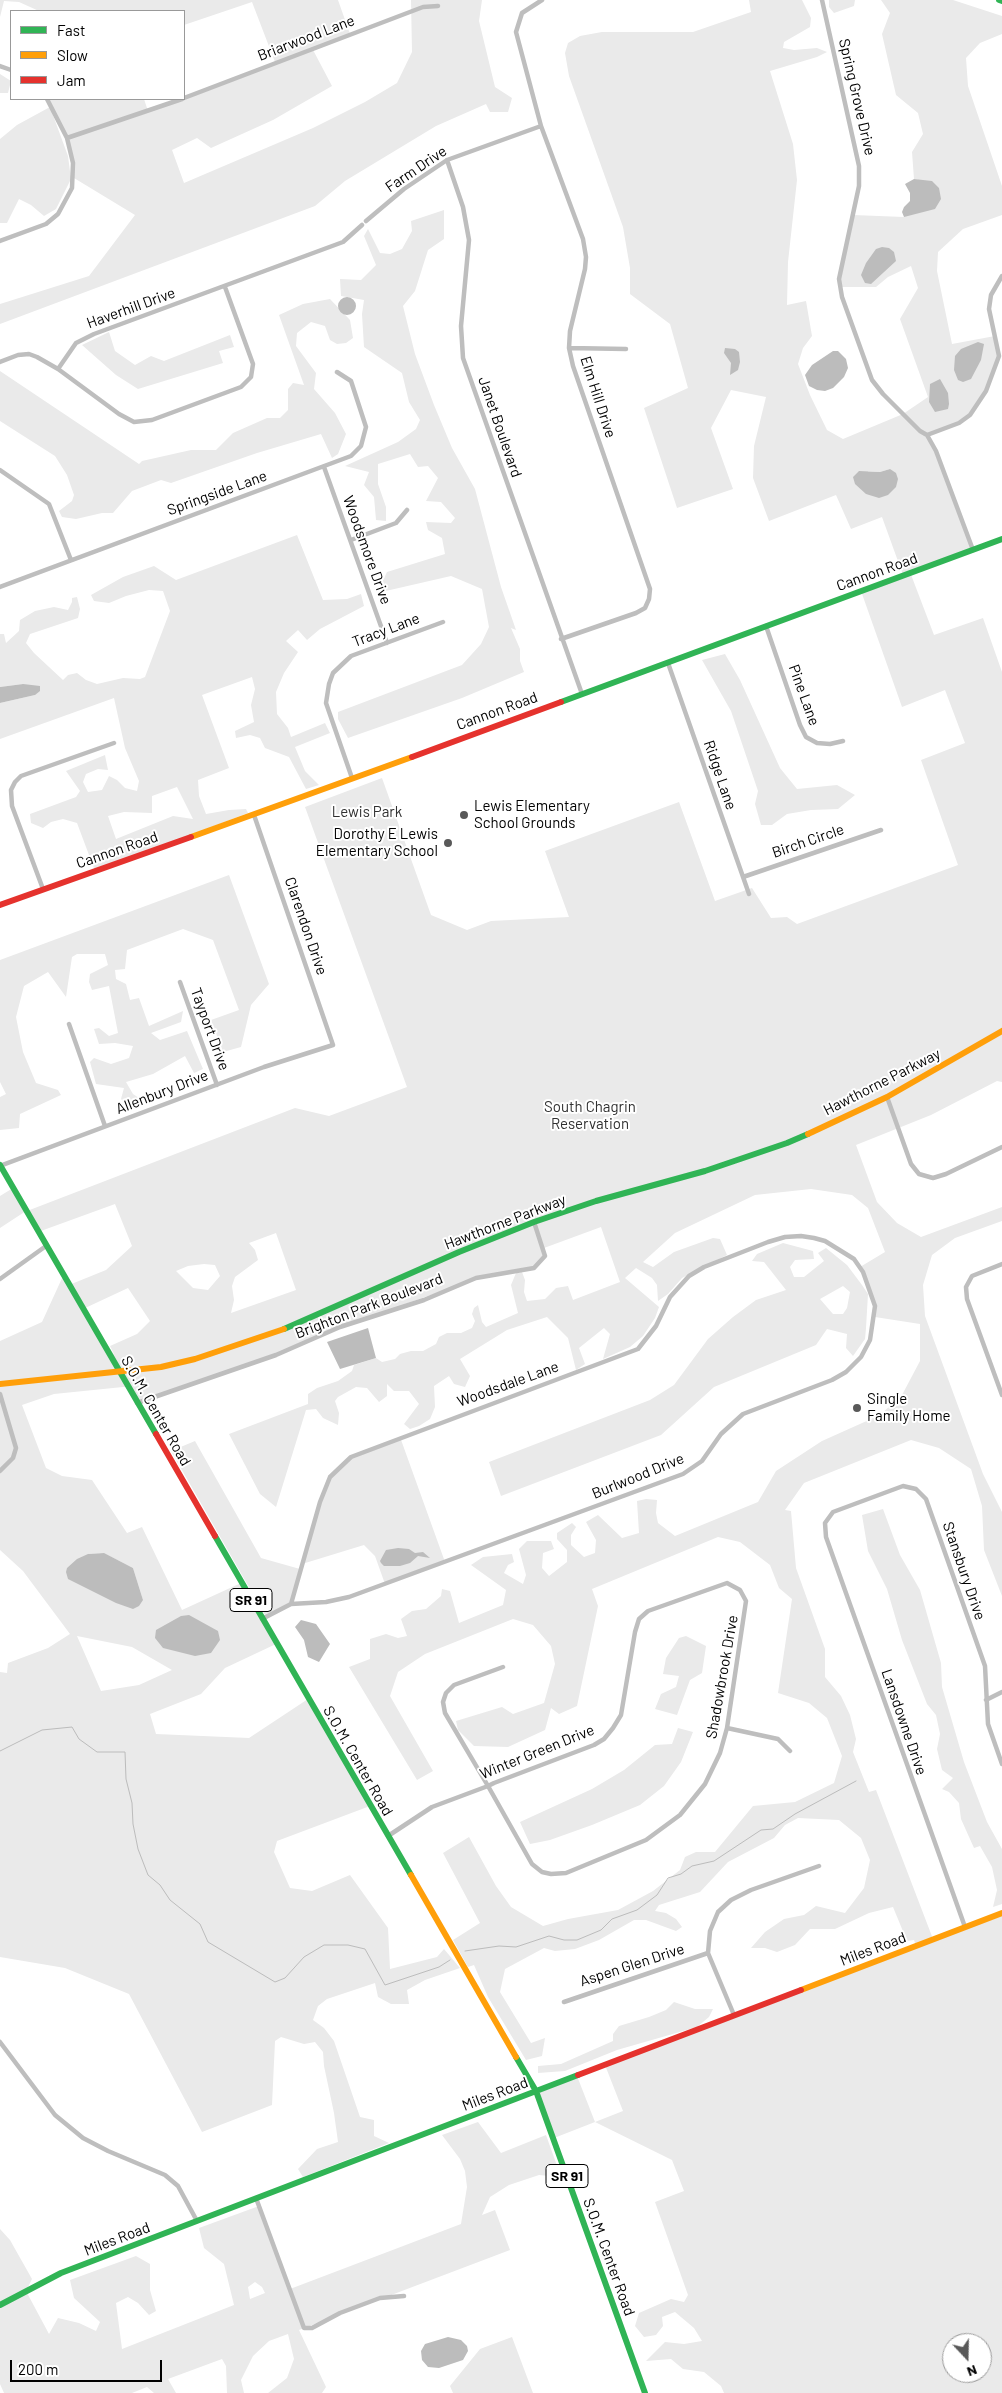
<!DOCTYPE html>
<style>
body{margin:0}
#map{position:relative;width:1002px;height:2393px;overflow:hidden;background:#fff;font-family:Barlow,sans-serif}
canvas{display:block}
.legend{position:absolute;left:10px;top:10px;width:175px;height:90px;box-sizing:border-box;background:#fff;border:1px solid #999;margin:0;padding:6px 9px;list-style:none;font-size:15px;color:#000}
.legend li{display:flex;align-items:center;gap:10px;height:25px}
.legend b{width:25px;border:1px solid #999}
.north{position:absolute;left:942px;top:2333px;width:50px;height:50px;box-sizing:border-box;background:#fff;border:1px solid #999;border-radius:50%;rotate:159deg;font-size:14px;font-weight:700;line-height:20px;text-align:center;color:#000}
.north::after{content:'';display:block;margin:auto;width:18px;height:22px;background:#595959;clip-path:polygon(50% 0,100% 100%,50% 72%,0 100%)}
.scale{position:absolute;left:10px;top:2360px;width:152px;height:22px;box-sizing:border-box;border:2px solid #000;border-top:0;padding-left:6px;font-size:15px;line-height:18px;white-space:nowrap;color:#000;-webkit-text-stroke:4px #fff;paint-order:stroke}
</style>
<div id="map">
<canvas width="1002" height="2393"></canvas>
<ul class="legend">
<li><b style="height:6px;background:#30b455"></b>Fast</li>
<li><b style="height:6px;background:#ff9f0a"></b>Slow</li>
<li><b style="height:6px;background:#e5322d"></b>Jam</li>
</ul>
<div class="north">N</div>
<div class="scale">200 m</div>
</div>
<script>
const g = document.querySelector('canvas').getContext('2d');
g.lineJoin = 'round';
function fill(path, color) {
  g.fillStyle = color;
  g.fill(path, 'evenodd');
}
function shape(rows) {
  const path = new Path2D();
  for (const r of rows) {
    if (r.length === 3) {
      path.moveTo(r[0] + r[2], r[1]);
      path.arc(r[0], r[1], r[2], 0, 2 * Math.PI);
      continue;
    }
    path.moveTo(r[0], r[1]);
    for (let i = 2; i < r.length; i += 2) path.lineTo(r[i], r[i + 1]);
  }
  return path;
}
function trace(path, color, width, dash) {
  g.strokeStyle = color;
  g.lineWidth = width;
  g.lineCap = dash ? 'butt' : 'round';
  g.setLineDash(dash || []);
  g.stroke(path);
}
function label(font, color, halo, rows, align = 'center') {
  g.font = font + ' Barlow,sans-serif';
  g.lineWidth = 4;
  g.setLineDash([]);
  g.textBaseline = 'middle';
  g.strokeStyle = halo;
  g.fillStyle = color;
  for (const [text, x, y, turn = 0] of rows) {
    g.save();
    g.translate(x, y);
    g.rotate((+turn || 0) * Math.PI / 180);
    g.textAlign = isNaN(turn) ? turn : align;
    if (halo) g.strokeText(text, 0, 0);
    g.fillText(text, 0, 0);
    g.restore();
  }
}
fill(shape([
 [0,0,338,0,350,34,312,48,332,86,273,120,211,148,197,138,172,150,184,183,313,128,365,102,397,83,412,52,411,0,482,0,479,21,495,87,512,98,508,112,490,112,486,104,436,126,345,181,315,206,0,324,0,304,89,276,135,215,74,178,67,138,47,99,144,99,148,111,275,62,252,2,184,25,184,11,39,11,19,2,4,1,0,17],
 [749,0,802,0,811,18,810,27,784,42,783,48,794,50,817,48,827,52,817,57,770,71,793,144,797,180,788,262,787,305,806,301,812,336,803,348,798,364,810,395,827,430,843,439,903,414,928,397,900,319,918,288,911,266,888,277,876,287,840,287,839,279,853,215,904,217,923,181,914,179,912,152,923,134,918,113,896,95,882,34,890,13,881,0,953,0,1002,16,1002,34,980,43,966,58,968,86,1002,186,1002,215,963,229,938,252,937,271,952,344,995,336,999,356,986,391,970,415,959,423,927,435,936,451,971,548,910,572,934,635,983,618,1002,672,1002,1082,997,1081,931,1115,856,1145,877,1202,897,1223,921,1237,1002,1207,1002,1221,955,1238,932,1255,923,1285,925,1316,983,1474,1002,1512,1002,1596,984,1550,982,1506,971,1469,939,1448,911,1440,804,1483,785,1510,791,1511,796,1568,825,1649,825,1677,841,1696,850,1715,856,1739,853,1752,869,1792,876,1790,933,1939,1002,1913,1002,2393,724,2393,721,2386,704,2372,683,2369,671,2359,646,2361,665,2342,684,2344,702,2341,694,2328,675,2312,662,2317,663,2326,656,2335,644,2337,635,2326,639,2313,671,2299,684,2302,688,2295,655,2202,684,2191,672,2160,595,2122,554,2138,536,2091,577,2076,595,2122,623,2111,605,2065,916,1946,914,1940,907,1941,893,1907,869,1913,835,1929,810,1929,795,1945,777,1952,765,1948,751,1948,765,1932,784,1919,804,1915,816,1906,845,1913,864,1888,870,1860,861,1838,839,1820,798,1818,785,1825,774,1838,728,1862,700,1892,659,1905,655,1911,666,1913,676,1919,682,1927,676,1931,646,1920,634,1920,599,1940,575,1949,555,1951,544,1948,505,1969,500,1992,531,2043,545,2038,542,2056,526,2060,488,1997,474,1965,468,1967,453,1940,480,1923,443,1853,469,1837,496,1886,511,1907,543,1926,568,1919,618,1910,653,1891,680,1870,685,1857,696,1852,715,1852,753,1806,795,1802,834,1783,842,1756,827,1718,809,1703,778,1693,792,1599,779,1588,770,1565,740,1542,718,1537,592,1589,598,1606,577,1706,559,1714,551,1708,545,1730,508,1747,474,1746,458,1730,456,1721,502,1707,513,1714,544,1703,555,1664,551,1646,533,1625,513,1619,425,1654,398,1672,390,1696,433,1771,417,1780,349,1667,370,1659,370,1639,386,1634,398,1638,407,1636,401,1619,412,1611,426,1609,441,1596,442,1589,450,1591,459,1623,503,1605,506,1590,471,1565,483,1557,512,1554,514,1562,508,1565,504,1573,523,1584,526,1575,519,1549,527,1541,551,1541,554,1549,543,1553,542,1568,549,1576,567,1562,567,1550,557,1539,557,1533,572,1523,576,1527,571,1535,571,1545,584,1557,595,1553,596,1540,586,1522,598,1515,622,1538,639,1533,637,1501,646,1499,657,1500,656,1513,658,1523,675,1536,758,1502,776,1471,822,1441,880,1415,902,1395,920,1361,920,1324,875,1317,875,1306,860,1267,885,1252,868,1208,852,1195,811,1189,755,1195,675,1233,643,1262,653,1267,674,1252,713,1238,720,1239,727,1255,682,1278,668,1294,658,1301,657,1285,652,1278,636,1268,625,1278,659,1307,655,1318,643,1336,630,1347,603,1359,610,1334,604,1328,579,1348,585,1364,576,1370,568,1338,547,1317,507,1330,460,1359,470,1376,465,1387,454,1384,449,1376,434,1386,435,1407,430,1419,419,1426,410,1429,404,1424,419,1404,409,1391,394,1391,387,1384,387,1396,379,1402,367,1388,356,1387,338,1397,335,1401,339,1413,338,1425,323,1418,316,1409,306,1410,276,1507,260,1494,229,1434,308,1404,308,1394,317,1388,338,1381,352,1371,354,1365,376,1358,382,1362,395,1359,400,1354,411,1351,423,1351,436,1344,439,1337,447,1333,461,1333,472,1328,475,1321,472,1314,474,1308,478,1305,482,1322,486,1327,518,1313,511,1285,516,1273,522,1272,525,1280,524,1292,527,1301,545,1299,556,1288,568,1286,573,1300,620,1282,601,1227,544,1248,545,1256,534,1268,490,1274,340,1327,292,1349,137,1403,128,1387,123,1387,54,1394,22,1405,46,1468,62,1476,92,1480,127,1533,142,1527,182,1610,241,1583,276,1644,225,1668,201,1694,150,1714,156,1734,249,1738,308,1699,370,1806,277,1841,274,1852,290,1888,312,1891,350,1875,388,1928,390,1969,437,1957,444,1949,460,1968,425,1980,407,1990,409,2004,391,2004,378,1997,375,1983,327,1999,318,2006,313,2020,324,2028,334,2041,360,2117,374,2120,374,2136,389,2143,303,2177,298,2169,317,2149,338,2142,334,2113,324,2066,323,2052,315,2042,304,2044,281,2037,275,2041,272,2105,202,2132,129,1994,65,1968,0,1957,0,1672,7,1673,8,1663,48,1648,70,1634,23,1571,0,1550,0,1341,42,1322,63,1276,69,1285,106,1270,132,1246,115,1204,38,1232,26,1211,0,1228,0,1196,13,1188,27,1211,295,1108,329,1116,407,1087,305,807,382,778,431,915,467,930,491,921,569,917,545,851,679,802,715,901,752,888,771,918,787,917,797,924,958,865,921,760,965,743,945,690,902,707,861,591,903,575,882,517,851,529,836,495,769,521,753,478,754,446,766,397,731,390,711,428,733,489,677,508,644,408,688,388,670,324,630,294,630,268,623,227,569,76,565,53,568,43,580,36,602,32,693,32,751,12],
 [890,469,866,494,868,471,880,472],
 [276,1233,296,1290,231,1313,234,1300,232,1286,235,1277,258,1260,255,1250,249,1243],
 [204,1264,215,1265,220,1276,208,1290,193,1288,176,1271,188,1266],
 [128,1288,150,1321,137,1334,110,1346,115,1356,83,1309],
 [103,1553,133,1568,143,1600,88,1554],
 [77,1636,132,1647,172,1670,139,1685,101,1691],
 [952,2343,982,2343,982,2373,952,2373],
 [829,0,855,0,854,6,834,13,829,7],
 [0,74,11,81,8,93,0,93],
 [50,107,68,156,71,179,56,209,44,216,31,205,19,199,7,223,0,223,0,139,17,125],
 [444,210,444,239,428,250,415,291,403,306,415,354,434,405,452,448,475,489,501,587,516,630,511,628,520,649,520,661,524,672,462,698,348,738,338,719,338,712,462,665,481,644,489,627,482,589,451,576,377,593,387,572,445,554,442,538,428,530,426,522,451,523,455,518,441,502,426,501,438,478,428,466,418,467,410,454,378,464,378,484,386,507,386,521,376,520,374,497,364,485,369,472,345,466,398,442,416,429,420,420,409,402,402,373,364,347,362,314,364,300,341,296,340,279,361,280,376,265,364,236,368,229,380,253,390,254,402,249,412,231,411,221],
 [330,299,350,320,353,338,346,343,337,344,330,340,325,326,311,322,297,333,296,346,316,373,314,389,335,413,346,434,338,454,332,458,321,434,257,453,171,483,161,480,132,491,113,513,102,513,76,519,62,517,59,511,72,501,74,495,67,475,55,456,0,421,0,371,139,464,142,461,191,450,216,450,233,433,267,418,280,418,288,410,288,389,293,383,304,385,279,315,303,304],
 [109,332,115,351,135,365,151,356,164,361,230,335,234,347,219,351,223,363,138,389,116,375,82,345],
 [297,535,323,600,347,599,361,594,364,606,320,629,307,640,298,630,286,641,298,652,284,673,276,692,277,714,288,728,291,737,325,723,330,733,295,747,305,771,319,785,306,789,289,757,265,748,260,738,250,735,236,738,235,731,254,722,251,705,255,689,252,677,202,695,229,768,198,780,199,796,206,814,229,810,246,809,248,813,95,871,77,823,63,819,51,822,43,828,31,823,30,814,76,797,80,791,66,771,105,755,108,770,98,769,86,774,83,782,88,792,102,790,109,776,117,780,125,788,137,791,139,781,125,748,114,698,0,739,0,703,35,695,23,684,0,687,0,634,4,634,6,643,19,631,20,620,35,611,54,607,68,610,72,602,72,598,77,597,80,609,78,618,30,634,26,643,34,653,63,680,68,675,77,673,86,680,97,684,123,678,140,679,145,677,170,611,163,591,149,590,126,596,109,603,94,601,91,595,123,577,154,566,176,580],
 [177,787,193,819,173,816,116,839,108,816,124,812,152,813,152,796],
 [725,654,740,680,780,768,797,789,837,785,855,795,838,809,811,810,787,814,772,825,761,825,755,804,758,791,731,711,702,660],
 [229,875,269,984,251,1005,241,1047,223,1052,211,1020,239,1010,213,940,183,929,127,950,125,969,115,970,116,979,126,984,130,1000,139,998,149,1026,183,1011,181,1022,151,1033,160,1040,187,1031,203,1069,194,1073,185,1056,153,1074,126,1082,133,1094,145,1102,128,1106,121,1099,124,1088,96,1084,90,1062,94,1058,111,1064,129,1058,133,1046,115,1043,99,1044,94,1029,99,1028,109,1036,118,1033,109,986,92,990,89,982,90,974,108,965,105,954,77,954,72,957,66,997,48,972,24,986,16,1017,23,1052,36,1083,58,1090,61,1095,20,1114,19,1128,0,1130,0,1097,6,1094,0,1082,0,960],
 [783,1243,813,1251,814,1259,795,1260,790,1267,794,1277,804,1277,824,1261,818,1253,826,1248,847,1265,862,1285,868,1294,866,1328,865,1339,853,1356,846,1348,847,1334,827,1329,816,1345,714,1387,661,1435,501,1496,489,1462,650,1400,674,1385,708,1339,733,1317,756,1300,786,1290,764,1262,752,1261,757,1254],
 [843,1286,850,1292,847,1308,843,1314,833,1314,820,1299],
 [400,1437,445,1562,385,1584,375,1556,364,1545,302,1564,330,1477,351,1457],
 [195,1441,261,1558,300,1569,291,1604,266,1617,171,1451],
 [883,1509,900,1555,920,1590,941,1663,942,1687,964,1762,987,1822,1002,1849,1002,1904,993,1907,997,1890,992,1867,980,1846,974,1848,961,1819,959,1803,949,1792,942,1789,953,1778,942,1770,937,1749,940,1734,936,1715,927,1704,902,1640,887,1589,868,1551,862,1515],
 [686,1636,706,1646,702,1673,690,1680,677,1715,655,1709,661,1694,676,1687,679,1676,663,1674,666,1658,679,1638],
 [678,1728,693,1732,681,1762,664,1786,640,1805,592,1825,550,1840,530,1844,520,1822,592,1789,624,1770,655,1745,672,1744],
 [674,2002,695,2009,713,2009,709,2017,697,2027,617,2050,565,2071,538,2073,538,2066,561,2064,613,2041,613,2034,619,2026,649,2017,666,2010],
 [478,2122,501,2153,546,2135,561,2177,539,2175,509,2185,490,2197,482,2215,495,2210,510,2250,299,2330,326,2387,322,2393,268,2393,287,2378,294,2359,288,2334,269,2341,253,2356,241,2380,244,2393,227,2393,226,2366,222,2359,168,2379,176,2393,154,2393,147,2387,132,2393,4,2393,0,2384,0,2229,10,2240,32,2279,26,2291,49,2334,58,2318,79,2323,96,2331,100,2322,74,2298,70,2280,136,2256,150,2264,150,2290,156,2311,149,2315,138,2303,128,2297,116,2303,122,2349,234,2305,224,2264,204,2248,199,2228,259,2206,290,2289,461,2224,467,2187,465,2171,460,2159,442,2135],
 [255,2282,262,2287,265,2293,250,2299,248,2287],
 [512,2337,533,2393,453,2393,450,2386,480,2349]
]), '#eaeaea');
fill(shape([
 [914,179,932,181,939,188,941,199,935,209,904,217,902,212,904,207,910,201,910,193,905,184],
 [882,247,889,248,894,252,896,261,871,284,865,283,861,275,866,263,876,249],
 [347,306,9],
 [978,342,984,344,981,360,971,379,963,382,958,380,954,370,955,356,961,349],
 [725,348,735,349,739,352,740,362,738,370,730,375,731,363,724,353],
 [833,351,838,351,846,359,848,368,844,377,833,388,825,391,817,390,809,386,805,375,812,365],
 [940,379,948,393,949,404,948,409,935,412,929,402,930,384],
 [890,469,896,473,898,479,896,487,888,495,879,498,866,494,855,484,853,477,859,471,880,472],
 [23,684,40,686,40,691,35,695,0,703,0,687],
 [368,1328,376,1358,340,1369,327,1342],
 [398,1548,409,1549,415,1553,423,1552,430,1558,418,1556,410,1563,400,1566,384,1566,381,1563,380,1561,386,1550],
 [104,1553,133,1568,143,1600,139,1606,133,1609,116,1603,68,1579,66,1572,67,1568,77,1559,88,1554],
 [189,1615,218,1631,220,1640,211,1653,195,1656,163,1648,155,1638,156,1630,181,1616],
 [301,1620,316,1624,330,1644,319,1662,308,1657,304,1640,295,1627],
 [448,2337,461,2340,467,2346,468,2351,463,2360,439,2368,428,2367,422,2360,421,2351,425,2344]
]), '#bcbcbc');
trace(shape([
 [0,1751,42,1730,72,1727,79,1739,97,1752,125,1752,126,1779,132,1803,133,1824,138,1849,148,1875,160,1885,170,1900,200,1924,208,1942,275,1982,285,1978,304,1957,324,1945,348,1945,365,1949,385,1985,439,1967,450,1960],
 [465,1951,499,1946,516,1947,549,1936,564,1940,577,1940,601,1930,612,1919,637,1910,657,1895,668,1878,681,1874,692,1866,714,1861,761,1830,773,1829,795,1814,856,1781]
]), '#bcbcbc', 1);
trace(shape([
 [542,0,522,13,516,32,541,126,583,239,586,257,585,269,570,331,569,348,573,366,650,589,649,599,645,608,636,613,561,639],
 [822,0,859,166,859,186,839,279,842,297,872,380,883,394,920,431,927,435,936,451,973,550],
 [0,66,11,70],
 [184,98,423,7,438,6],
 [67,138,182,99],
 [447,160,463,207,469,240,461,326,463,358,582,694],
 [366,221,404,189,447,160,541,126],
 [0,241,46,224,58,214,72,188,73,163,67,138,47,99],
 [569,348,626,349],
 [0,362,18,355,29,354,37,357,58,369,119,414,134,422,152,420,241,387,251,377,253,364,225,287],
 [58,369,76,343,94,334,343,242,362,225],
 [927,435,959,423,970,415,986,391,999,356,989,309,991,295,1002,276],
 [324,467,387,643],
 [0,470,49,504,71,560],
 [351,540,396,523,407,510],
 [0,587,351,456,361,446,366,427,351,381,337,372],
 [766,626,800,725,806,737,817,743,830,744,843,741],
 [668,663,749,894],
 [352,778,326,703,329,684,333,673,351,656,443,622],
 [743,877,881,830],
 [43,889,12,806,11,790,15,782,21,776,114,743],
 [180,982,217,1085],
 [69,1024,105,1126],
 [887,1097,911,1164,919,1174,933,1178,946,1174,1002,1147],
 [0,1166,264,1067,333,1045,254,815],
 [1002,1264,972,1276,966,1287,967,1299,1002,1395],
 [0,1279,46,1246],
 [0,1394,16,1448,13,1458,0,1471],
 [137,1403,276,1355,340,1327,424,1300,476,1278,534,1268,545,1256,534,1222],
 [262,1619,291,1604,320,1502,330,1477,351,1457,638,1349,656,1326,670,1297,689,1276,704,1267,768,1242,785,1237,801,1236,814,1238,825,1241,854,1259,863,1272,875,1306,870,1340,861,1357,846,1372,832,1380,743,1414,721,1434,702,1461,683,1474,349,1597,326,1602,291,1604],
 [986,1700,1002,1692],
 [727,1728,778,1739,790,1751],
 [388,1836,432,1807,488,1786,494,1783,594,1745,604,1739,613,1728,621,1715,635,1632,639,1619,648,1611,727,1583,740,1590,746,1601,727,1728,720,1753,705,1784,680,1815,646,1840,566,1873,551,1874,542,1872,532,1864,488,1786,445,1713,443,1702,446,1693,454,1685,503,1667],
 [965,1927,826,1537,825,1523,833,1512,903,1486,916,1489,926,1499,985,1666,988,1724,1002,1764],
 [564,2002,708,1953],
 [734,2015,708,1953,710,1931,718,1912,731,1900,751,1890,819,1866],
 [0,2042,55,2115,83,2138,108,2151,165,2175,178,2186,197,2221],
 [256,2198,304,2328,312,2328,340,2313,380,2298,404,2296]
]), '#bebebe', 4.5);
trace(shape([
 [999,0,1002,1],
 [561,702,1002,539],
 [0,1165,156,1434],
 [284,1329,459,1252,534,1222,596,1201,705,1171,787,1143,808,1134],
 [215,1536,411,1875],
 [516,2057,536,2091,645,2393],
 [0,2305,61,2273,578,2075]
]), '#30b455', 6);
trace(shape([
 [191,837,412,757],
 [808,1134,887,1097,1002,1031],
 [0,1384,161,1367,195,1359,284,1329],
 [411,1875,516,2057],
 [801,1990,1002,1913]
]), '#ff9f0a', 6);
trace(shape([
 [412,757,561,702],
 [0,905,191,837],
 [156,1434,215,1536],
 [578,2075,801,1990]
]), '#e5322d', 6);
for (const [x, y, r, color] of [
 [464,815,5,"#595959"],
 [448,843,5,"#595959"],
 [857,1408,5,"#595959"]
]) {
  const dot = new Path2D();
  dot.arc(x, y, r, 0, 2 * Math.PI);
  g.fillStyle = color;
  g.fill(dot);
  trace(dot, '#fff', 2);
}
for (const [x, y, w] of [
 [251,1600,42],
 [567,2176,42]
]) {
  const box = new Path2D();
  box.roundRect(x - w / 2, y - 11.5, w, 23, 4);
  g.fillStyle = '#fff';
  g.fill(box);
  trace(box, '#000', 1);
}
label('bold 14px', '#000', null, [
 ["SR 91",251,1600],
 ["SR 91",567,2176]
]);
label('15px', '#000', '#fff', [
 ["Briarwood Lane",306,38,-21],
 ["Spring Grove Drive",857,97,77],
 ["Farm Drive",416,169,-34],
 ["Haverhill Drive",131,308,-20],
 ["Elm Hill Drive",598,397,72],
 ["Janet Boulevard",500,427,71],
 ["Springside Lane",217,493,-20],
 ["Woodsmore Drive",367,550,70],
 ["Cannon Road",877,572,-20],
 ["Tracy Lane",386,630,-21],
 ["Pine Lane",804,695,70],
 ["Cannon Road",497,711,-20],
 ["Ridge Lane",720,775,71],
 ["Birch Circle",808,841,-19],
 ["Cannon Road",117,850,-19],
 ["Clarendon Drive",306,926,71],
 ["Tayport Drive",210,1029,70],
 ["Hawthorne Parkway",882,1082,-27],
 ["Allenbury Drive",162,1092,-21],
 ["Hawthorne Parkway",505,1222,-21],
 ["Brighton Park Boulevard",369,1306,-21],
 ["Woodsdale Lane",508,1384,-20],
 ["S.O.M. Center Road",156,1411,60],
 ["Burlwood Drive",638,1476,-22],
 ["Stansbury Drive",964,1571,71],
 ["Shadowbrook Drive",722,1677,-80],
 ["Lansdowne Drive",904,1722,71],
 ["Winter Green Drive",537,1752,-22],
 ["S.O.M. Center Road",358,1761,60],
 ["Miles Road",873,1949,-21],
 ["Aspen Glen Drive",632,1965,-18],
 ["Miles Road",495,2094,-21],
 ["Miles Road",117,2239,-21],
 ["S.O.M. Center Road",609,2257,70]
]);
label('15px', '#000', '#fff', [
 ["Lewis Elementary",474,806],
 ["School Grounds",474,823],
 ["Dorothy E Lewis",438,834,"right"],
 ["Elementary School",438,851,"right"],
 ["Single",867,1399],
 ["Family Home",867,1416]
], 'left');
label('15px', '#303030', '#fff', [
 ["Lewis Park",367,812],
 ["South Chagrin",590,1107],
 ["Reservation",590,1124]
]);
</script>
